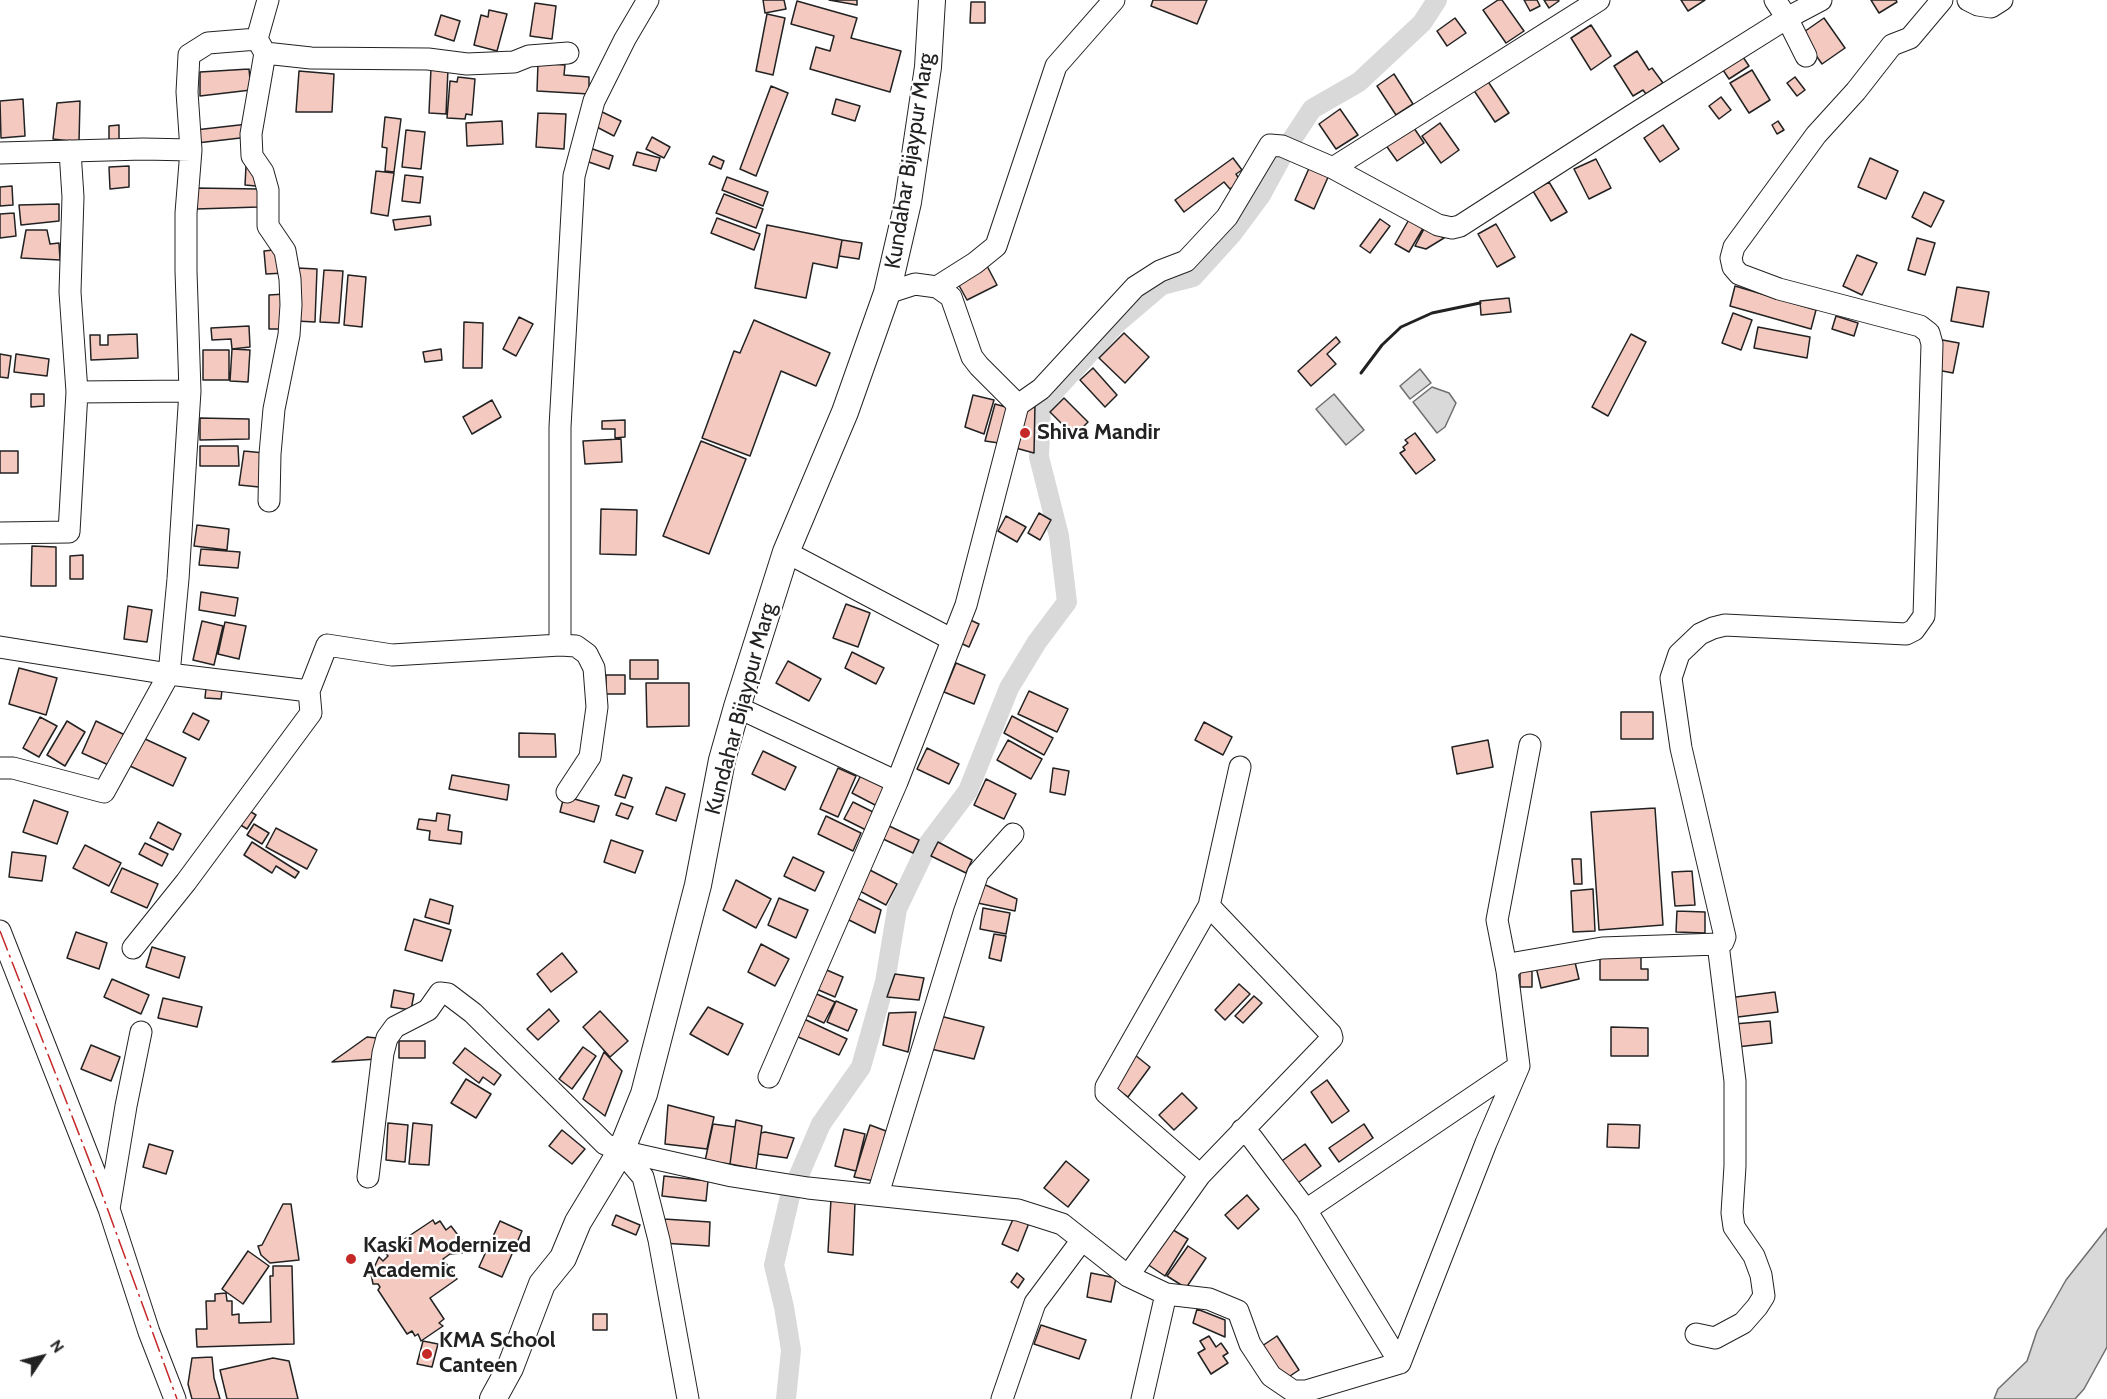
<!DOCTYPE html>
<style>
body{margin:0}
#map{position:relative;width:2107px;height:1399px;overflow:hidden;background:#fff;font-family:Cabin,sans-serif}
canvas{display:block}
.north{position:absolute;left:12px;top:1327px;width:60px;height:60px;-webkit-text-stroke:4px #fff;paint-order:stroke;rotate:55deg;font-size:16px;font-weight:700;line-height:24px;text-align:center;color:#222}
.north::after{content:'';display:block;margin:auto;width:21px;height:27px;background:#222;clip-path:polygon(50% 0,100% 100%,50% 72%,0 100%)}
</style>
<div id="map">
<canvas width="2107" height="1399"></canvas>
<div class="north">N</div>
</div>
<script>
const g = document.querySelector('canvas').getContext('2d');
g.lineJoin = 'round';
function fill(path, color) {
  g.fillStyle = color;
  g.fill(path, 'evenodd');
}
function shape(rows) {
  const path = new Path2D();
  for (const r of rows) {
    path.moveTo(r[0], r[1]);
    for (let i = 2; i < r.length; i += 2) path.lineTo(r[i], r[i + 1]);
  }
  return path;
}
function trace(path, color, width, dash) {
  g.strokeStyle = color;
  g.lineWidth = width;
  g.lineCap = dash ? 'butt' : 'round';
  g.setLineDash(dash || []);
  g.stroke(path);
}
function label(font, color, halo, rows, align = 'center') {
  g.font = font + ' Cabin,sans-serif';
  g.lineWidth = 4.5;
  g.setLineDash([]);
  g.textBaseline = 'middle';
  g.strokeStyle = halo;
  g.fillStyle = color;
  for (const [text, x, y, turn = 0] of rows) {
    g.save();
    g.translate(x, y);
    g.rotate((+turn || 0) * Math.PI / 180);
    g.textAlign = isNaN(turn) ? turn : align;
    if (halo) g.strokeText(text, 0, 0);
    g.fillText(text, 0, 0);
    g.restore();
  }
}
const water = shape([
 [1420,369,1431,383,1410,399,1400,386,1420,369],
 [1432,387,1449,393,1456,403,1445,427,1437,433,1413,402,1432,387],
 [1334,394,1364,430,1346,445,1316,409,1334,394],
 [2107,1228,2107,1347,2084,1389,2075,1399,1994,1399,1998,1389,2027,1361,2037,1331,2066,1280,2107,1228]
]);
fill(water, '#d9d9d9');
trace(water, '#6f6f6f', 1.5);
trace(shape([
 [786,1399,791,1350,784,1307,774,1265,790,1196,821,1124,861,1067,885,982,897,909,928,844,968,791,1009,688,1037,642,1067,602,1059,536,1039,457,1041,406,1115,325,1162,285,1193,277,1232,234,1261,195,1287,147,1312,109,1359,82,1422,23,1437,0]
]), '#d9d9d9', 20);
const building = shape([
 [763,0,784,0,786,9,765,13,763,0],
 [829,0,857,0,857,5,829,0],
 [1153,0,1207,0,1197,24,1151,6,1153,0],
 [1498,0,1502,0,1524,31,1506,43,1483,10,1498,0],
 [1524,0,1537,0,1540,6,1530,11,1524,0],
 [1544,0,1558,0,1559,1,1549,8,1544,0],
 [1681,0,1705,0,1688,11,1681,0],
 [1871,0,1896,0,1897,2,1879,13,1871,0],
 [797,1,857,18,851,38,901,51,890,92,810,69,816,47,830,51,834,36,791,24,797,1],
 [971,2,985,2,985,23,970,23,971,2],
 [535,3,556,6,552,39,530,36,535,3],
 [489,10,507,14,497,51,474,45,481,15,488,17,489,10],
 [767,14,785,18,773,75,756,71,767,14],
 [441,15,460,21,454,41,435,35,441,15],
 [1455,18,1466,33,1447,46,1437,31,1455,18],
 [1824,18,1845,48,1822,64,1801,34,1824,18],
 [1591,25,1611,56,1591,70,1571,38,1591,25],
 [1637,51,1649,70,1652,68,1663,83,1646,94,1643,90,1633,96,1614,66,1637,51],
 [1741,54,1749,66,1729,79,1721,67,1741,54],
 [538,63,565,65,564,75,589,77,589,94,537,91,538,63],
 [431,68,448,69,446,114,429,113,431,68],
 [249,69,251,90,200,96,200,72,249,69],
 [1752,70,1770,100,1749,113,1730,83,1752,70],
 [299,71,334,74,332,112,296,112,299,71],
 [1394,74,1413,104,1396,115,1377,86,1394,74],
 [458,77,475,79,472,115,466,114,465,119,447,118,450,81,457,82,458,77],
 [1795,77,1805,90,1797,96,1787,83,1795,77],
 [1487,80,1509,113,1495,122,1473,89,1487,80],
 [771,86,788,93,756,176,740,169,771,86],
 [1721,97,1731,110,1719,119,1709,106,1721,97],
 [23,99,25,136,1,138,0,101,23,99],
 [836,99,860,106,855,121,832,114,836,99],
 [80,101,79,142,53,139,57,103,80,101],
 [1340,109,1358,135,1336,149,1319,124,1340,109],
 [598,110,621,121,614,136,591,124,598,110],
 [538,113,566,114,564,149,536,147,538,113],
 [385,117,401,119,394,172,385,171,387,148,382,147,385,117],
 [502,121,503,144,467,146,466,123,502,121],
 [1778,121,1784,130,1777,134,1772,125,1778,121],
 [1440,123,1459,150,1441,163,1422,136,1440,123],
 [248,124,249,137,197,143,195,130,248,124],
 [119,125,119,140,109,141,109,126,119,125],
 [1412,125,1424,143,1397,161,1385,144,1412,125],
 [1663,125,1679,149,1660,162,1644,138,1663,125],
 [406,130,425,132,421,169,402,167,406,130],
 [652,137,670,147,664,158,646,149,652,137],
 [584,146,613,156,609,169,580,159,584,146],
 [637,152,660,158,656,171,633,165,637,152],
 [713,156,724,161,721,169,709,164,713,156],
 [1233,158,1242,170,1236,174,1241,182,1230,189,1224,182,1184,212,1175,200,1233,158],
 [1870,158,1898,171,1886,199,1858,187,1870,158],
 [1596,159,1611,188,1589,199,1574,169,1596,159],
 [129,166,129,187,110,189,109,167,129,166],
 [246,166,257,166,256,186,245,185,246,166],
 [1310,166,1329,175,1314,209,1295,200,1310,166],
 [376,171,394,173,388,216,371,213,376,171],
 [405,175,423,177,420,203,402,201,405,175],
 [727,177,768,192,763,206,722,190,727,177],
 [1549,182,1567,212,1551,221,1533,191,1549,182],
 [12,186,13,205,0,206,0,187,12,186],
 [196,188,259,189,259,207,196,209,196,188],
 [1924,192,1944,201,1931,227,1912,217,1924,192],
 [724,194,763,209,756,228,716,213,724,194],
 [59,204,59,221,21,225,19,205,59,204],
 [14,213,16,236,0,238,0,214,14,213],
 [430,216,431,225,395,230,393,220,430,216],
 [1411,216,1425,225,1409,252,1395,244,1411,216],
 [717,218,760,234,754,250,711,233,717,218],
 [1380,219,1390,226,1370,253,1360,246,1380,219],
 [1496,224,1515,257,1497,267,1478,234,1496,224],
 [767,225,842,240,837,268,813,263,806,298,755,288,767,225],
 [1425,227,1444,238,1426,249,1415,246,1425,227],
 [26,230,47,230,50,244,59,243,60,260,21,258,26,230],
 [1917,238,1935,243,1925,275,1908,270,1917,238],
 [842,240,862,243,859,259,839,256,842,240],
 [282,249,285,273,266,274,264,251,282,249],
 [1857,255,1877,263,1862,295,1843,286,1857,255],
 [986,264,997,285,967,300,956,280,986,264],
 [298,268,317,269,315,322,296,321,298,268],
 [324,270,343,271,339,323,320,322,324,270],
 [348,275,366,277,362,327,344,325,348,275],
 [1735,286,1816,310,1811,329,1730,306,1735,286],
 [1957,287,1989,292,1983,327,1951,321,1957,287],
 [285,294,285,329,269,329,269,295,285,294],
 [1509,298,1511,312,1481,315,1480,301,1509,298],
 [1733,313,1752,320,1741,350,1722,343,1733,313],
 [1836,316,1858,323,1854,336,1832,329,1836,316],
 [519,317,533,324,516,356,503,349,519,317],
 [754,320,830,353,816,386,781,371,750,456,702,438,734,351,740,353,754,320],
 [464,322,483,323,482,368,463,368,464,322],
 [249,326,250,347,232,349,231,339,212,340,211,328,249,326],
 [1758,327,1810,337,1807,358,1754,348,1758,327],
 [1124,333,1149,357,1125,383,1099,358,1124,333],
 [137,334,138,358,91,360,90,335,100,335,100,345,108,345,108,335,137,334],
 [1631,334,1646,342,1608,416,1592,407,1631,334],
 [1336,337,1340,342,1327,354,1336,364,1311,386,1298,371,1336,337],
 [1937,339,1959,343,1953,373,1932,369,1937,339],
 [232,349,250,350,248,382,230,381,232,349],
 [441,349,442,360,425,362,423,352,441,349],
 [203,350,229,350,229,380,203,380,203,350],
 [0,354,11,356,8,378,0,377,0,354],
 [16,354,49,359,47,376,14,372,16,354],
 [1093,368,1117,395,1105,407,1080,380,1093,368],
 [31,394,44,394,44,406,31,407,31,394],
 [973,395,994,400,984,434,965,427,973,395],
 [1064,398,1088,422,1074,436,1050,412,1064,398],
 [492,400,501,417,472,434,463,417,492,400],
 [995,404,1013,409,1006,444,985,441,995,404],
 [1035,404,1034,453,1012,447,1021,413,1035,404],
 [200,418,249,419,249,439,200,440,200,418],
 [625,420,625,437,615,438,615,429,602,429,602,421,625,420],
 [1415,433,1435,460,1416,474,1400,453,1405,450,1403,447,1408,443,1405,440,1415,433],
 [621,439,622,462,585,464,583,441,621,439],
 [701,441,746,459,709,554,663,536,701,441],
 [200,446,238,446,239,466,200,466,200,446],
 [0,451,18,451,18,473,0,473,0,451],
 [244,451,264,453,259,487,239,485,244,451],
 [601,509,637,510,636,555,600,554,601,509],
 [1039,513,1051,520,1040,540,1028,533,1039,513],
 [1006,516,1026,527,1017,542,998,531,1006,516],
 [197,525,229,529,227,550,194,546,197,525],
 [32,546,56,547,56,586,31,586,32,546],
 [201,549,240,552,238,568,199,565,201,549],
 [83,555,83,579,70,579,70,556,83,555],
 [201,592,238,598,235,616,199,610,201,592],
 [846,604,870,613,858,647,833,638,846,604],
 [128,606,152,610,147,642,124,639,128,606],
 [966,618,979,624,969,647,956,641,966,618],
 [202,621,223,626,214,665,193,660,202,621],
 [225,622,246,626,239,659,218,654,225,622],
 [852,652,884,668,876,684,845,668,852,652],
 [630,660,658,660,658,679,630,679,630,660],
 [788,661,821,679,809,701,776,683,788,661],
 [956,663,985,675,974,704,944,692,956,663],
 [19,668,57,678,46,715,9,704,19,668],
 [606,675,625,675,625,694,606,694,606,675],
 [646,683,689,683,689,726,647,727,646,683],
 [206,688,222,690,221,699,205,698,206,688],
 [1029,691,1068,709,1057,732,1018,714,1029,691],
 [1621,712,1653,712,1653,739,1621,739,1621,712],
 [193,713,209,721,199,740,183,732,193,713],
 [1012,716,1053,738,1044,755,1004,733,1012,716],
 [40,717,57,726,39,757,23,748,40,717],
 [67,721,85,732,65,766,47,755,67,721],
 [96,721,127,736,113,767,82,753,96,721],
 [1204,722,1232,737,1223,755,1195,740,1204,722],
 [519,733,555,734,556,757,519,757,519,733],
 [143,738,186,758,173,786,130,766,143,738],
 [1008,740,1042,759,1031,779,997,760,1008,740],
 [1488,740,1493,767,1457,774,1452,747,1488,740],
 [927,748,959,764,949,784,917,769,927,748],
 [763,751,796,767,785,790,752,774,763,751],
 [838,768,856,776,838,817,820,809,838,768],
 [1053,768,1069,771,1065,795,1050,792,1053,768],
 [863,771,888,784,877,806,852,793,863,771],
 [452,775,509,785,507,800,449,789,452,775],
 [623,775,632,778,625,798,615,795,623,775],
 [986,779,1016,794,1004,819,974,805,986,779],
 [666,787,685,794,676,821,656,814,666,787],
 [564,796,599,806,594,822,560,812,564,796],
 [34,800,68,812,57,844,23,832,34,800],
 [853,802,875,813,866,830,844,819,853,802],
 [621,803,633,807,628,819,616,815,621,803],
 [1655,808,1663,925,1599,930,1591,812,1655,808],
 [248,810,256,815,247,829,239,824,248,810],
 [437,813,450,815,448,830,462,832,461,844,429,840,430,831,417,829,419,819,436,821,437,813],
 [826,816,861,833,853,851,818,834,826,816],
 [158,822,181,834,173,850,150,838,158,822],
 [254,824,269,833,262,844,247,835,254,824],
 [887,825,919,840,913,853,881,838,887,825],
 [276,828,317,850,307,869,266,847,276,828],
 [611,840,643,851,635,873,604,862,611,840],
 [252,842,299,872,295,878,276,866,272,873,244,855,252,842],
 [938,842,972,860,966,873,931,856,938,842],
 [145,843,168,854,162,866,139,854,145,843],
 [85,845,121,863,109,886,73,868,85,845],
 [12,852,46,856,42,881,9,877,12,852],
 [793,857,824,872,815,891,784,876,793,857],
 [1572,859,1581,859,1582,884,1574,884,1572,859],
 [122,868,158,884,147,908,111,892,122,868],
 [866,868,897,884,886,905,856,889,866,868],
 [1692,871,1695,905,1675,906,1672,872,1692,871],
 [736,880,771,899,756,928,723,910,736,880],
 [981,883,1017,899,1015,911,973,902,981,883],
 [1593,889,1595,931,1573,932,1571,891,1593,889],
 [855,897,881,910,875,933,847,919,855,897],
 [779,898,808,910,796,938,768,925,779,898],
 [430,899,453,906,449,924,425,917,430,899],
 [983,908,1010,913,1006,934,980,929,983,908],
 [1677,911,1705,912,1705,933,1676,932,1677,911],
 [414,919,451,930,442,961,405,950,414,919],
 [76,932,107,943,99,969,67,958,76,932],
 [994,934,1006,936,1001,961,989,958,994,934],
 [761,944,789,959,775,986,748,972,761,944],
 [152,947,185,957,179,978,146,967,152,947],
 [562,953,577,972,551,992,537,974,562,953],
 [1600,955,1641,955,1641,969,1648,969,1648,980,1600,980,1600,955],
 [1574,958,1579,979,1541,988,1536,967,1574,958],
 [1520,967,1532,967,1532,987,1520,987,1520,967],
 [822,968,843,977,835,997,814,988,822,968],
 [895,974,924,978,919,1000,887,997,895,974],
 [112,979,149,995,141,1014,104,997,112,979],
 [1239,984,1250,994,1225,1020,1215,1010,1239,984],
 [394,990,414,994,411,1010,391,1007,394,990],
 [812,992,835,1002,824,1023,802,1013,812,992],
 [1775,992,1778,1012,1730,1018,1728,998,1775,992],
 [1254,996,1262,1003,1243,1023,1235,1016,1254,996],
 [163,998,202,1007,197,1027,158,1018,163,998],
 [836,1001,857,1010,848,1031,827,1022,836,1001],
 [708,1007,743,1024,728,1055,690,1034,708,1007],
 [549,1009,559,1021,538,1040,527,1029,549,1009],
 [600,1011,628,1041,610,1057,583,1027,600,1011],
 [916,1012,908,1052,883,1045,889,1013,916,1012],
 [940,1016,984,1027,974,1059,931,1049,940,1016],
 [804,1019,847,1039,839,1055,796,1036,804,1019],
 [1770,1021,1772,1043,1737,1047,1734,1024,1770,1021],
 [1611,1027,1648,1028,1648,1056,1611,1056,1611,1027],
 [367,1037,377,1038,377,1059,332,1062,367,1037],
 [399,1041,425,1041,425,1058,399,1058,399,1041],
 [91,1045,120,1057,111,1081,81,1069,91,1045],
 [583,1047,596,1056,572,1089,559,1079,583,1047],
 [465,1048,501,1075,494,1085,483,1077,479,1083,453,1063,465,1048],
 [604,1052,622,1071,605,1116,583,1099,604,1052],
 [1135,1055,1150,1067,1128,1097,1112,1085,1135,1055],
 [466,1079,491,1094,476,1118,451,1103,466,1079],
 [1327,1080,1349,1111,1332,1123,1311,1092,1327,1080],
 [1182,1093,1197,1108,1174,1130,1159,1115,1182,1093],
 [668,1105,714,1117,707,1149,665,1144,668,1105],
 [736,1120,762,1126,756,1169,730,1164,736,1120],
 [388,1123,408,1125,405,1162,386,1160,388,1123],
 [413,1123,432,1125,429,1165,409,1164,413,1123],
 [713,1124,735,1127,730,1164,705,1161,713,1124],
 [1364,1124,1373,1138,1339,1162,1329,1148,1364,1124],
 [1608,1124,1640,1125,1639,1148,1607,1147,1608,1124],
 [870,1125,886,1131,874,1181,854,1177,870,1125],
 [844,1129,865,1134,856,1171,835,1166,844,1129],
 [562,1130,585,1149,572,1164,549,1146,562,1130],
 [765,1132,794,1138,787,1158,758,1154,761,1133,765,1132],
 [149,1144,173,1151,166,1174,143,1167,149,1144],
 [1305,1144,1321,1166,1295,1185,1279,1163,1305,1144],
 [1066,1161,1089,1180,1068,1207,1044,1188,1066,1161],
 [664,1176,708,1181,706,1201,662,1196,664,1176],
 [1247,1195,1259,1209,1238,1229,1225,1215,1247,1195],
 [831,1199,855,1201,853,1255,828,1252,831,1199],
 [283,1204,291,1204,299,1260,270,1263,261,1255,258,1246,262,1245,283,1204],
 [616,1215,640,1225,636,1235,612,1225,616,1215],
 [1014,1217,1029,1223,1018,1251,1002,1244,1014,1217],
 [664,1219,710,1222,709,1246,662,1243,664,1219],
 [433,1220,435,1224,440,1221,446,1230,451,1226,464,1243,462,1253,450,1254,443,1259,457,1279,430,1298,444,1319,439,1323,443,1326,421,1341,418,1334,415,1336,412,1331,407,1334,378,1290,380,1287,378,1284,373,1284,371,1274,379,1257,383,1261,388,1256,385,1252,433,1220],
 [500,1221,522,1231,502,1277,479,1267,500,1221],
 [1170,1228,1188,1239,1165,1276,1147,1264,1170,1228],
 [1188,1246,1206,1258,1186,1288,1167,1276,1188,1246],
 [248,1251,269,1266,243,1304,222,1289,248,1251],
 [273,1266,292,1266,294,1344,197,1347,196,1329,207,1329,206,1301,215,1301,215,1294,226,1293,227,1301,232,1301,232,1315,239,1314,239,1323,271,1322,270,1276,273,1276,273,1266],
 [1017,1273,1024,1279,1018,1288,1011,1282,1017,1273],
 [1091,1273,1116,1278,1111,1302,1087,1297,1091,1273],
 [1197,1309,1225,1320,1225,1337,1193,1323,1197,1309],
 [593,1314,607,1314,607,1330,593,1330,593,1314],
 [1041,1325,1086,1340,1079,1359,1034,1344,1041,1325],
 [1209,1336,1216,1347,1221,1343,1228,1353,1223,1356,1228,1363,1211,1374,1198,1353,1205,1349,1200,1341,1209,1336],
 [1277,1336,1299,1370,1284,1380,1262,1346,1277,1336],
 [423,1341,438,1344,432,1367,417,1364,423,1341],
 [212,1357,214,1378,220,1399,192,1399,188,1384,192,1358,212,1357],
 [273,1358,289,1361,298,1399,227,1399,220,1370,273,1358]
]);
fill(building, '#f3c9c0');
trace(building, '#222', 1.5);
const minor = shape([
 [268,0,257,39,265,53,251,134,252,156,263,172,268,190,268,226,285,251,290,279,291,305,289,335,274,409,270,454,269,501],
 [1775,0,1787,18,1806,56],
 [1968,0,1978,5,1991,7,2002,0],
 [265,53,311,58,428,59,467,64,514,62,529,56,568,53],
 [0,153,143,149,191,150],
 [1333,168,1599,0],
 [937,287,975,263,996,246,1056,66,1114,0],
 [887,293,915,284,937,287,951,297,972,357,979,366,1018,405],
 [77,392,190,391],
 [0,533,69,532,77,392,70,292,73,197,70,151],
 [786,552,951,639],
 [560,645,576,646,587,654,594,668,597,707,590,757,567,792],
 [0,647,169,674,309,691],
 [737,707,897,782],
 [0,768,13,768,104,792,169,674,178,579,190,391,186,271,186,213,191,150,187,92,189,55,208,43,257,39],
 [0,931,109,1209],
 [133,948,186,882,311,713,309,691,327,645,392,655,560,645,560,427,574,176,594,101,625,39,648,0],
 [1507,971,1515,963,1602,948,1718,944,1723,942,1725,937,1681,748,1671,678,1679,654,1700,634,1713,628,1725,625,1906,634,1914,630,1924,616,1932,344,1929,333,1920,326,1779,289,1739,274,1733,267,1731,258,1734,247,1816,135,1856,91,1892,45,1910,38,1942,0],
 [141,1032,126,1106,109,1209,149,1332,175,1399],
 [769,1077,897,782,966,605,1018,405,1041,389,1135,287,1160,271,1186,261,1227,217,1270,145,1282,146,1333,168,1438,225,1452,228,1460,226,1631,116,1787,18,1821,0],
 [1242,1130,1252,1138,1306,1210,1400,1363],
 [621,1151,643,1177,659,1240,688,1399],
 [1200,1175,1106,1093,1106,1087,1209,906,1240,767],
 [368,1177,383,1053,387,1038,395,1027,428,1010,440,993,448,994,473,1013,605,1144,621,1151,732,1176,808,1188,1018,1210,1062,1224,1128,1276,1166,1294,1209,1299,1238,1311,1250,1344,1271,1376,1293,1391,1306,1391,1400,1363],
 [878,1194,964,913,978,873,1013,834],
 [1306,1210,1519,1066],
 [1128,1276,1200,1175,1332,1038,1331,1034,1209,906],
 [1696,1334,1715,1338,1743,1323,1757,1307,1764,1296,1761,1275,1754,1256,1734,1227,1732,1213,1735,1166,1735,1081,1718,944],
 [1400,1363,1486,1143,1519,1066,1507,971,1497,920,1530,745],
 [1002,1399,1035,1303,1082,1240],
 [1142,1399,1166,1294]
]);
const major = shape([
 [493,1399,510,1368,542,1284,563,1258,578,1222,621,1151,644,1094,698,885,722,760,737,707,786,552,845,412,887,293,908,202,928,67,932,0]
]);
trace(minor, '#222', 23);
trace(major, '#222', 28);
trace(minor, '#fff', 21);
trace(major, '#fff', 26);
trace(shape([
 [1361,373,1382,345,1401,327,1432,313,1480,303]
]), '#222', 3);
trace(shape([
 [0,931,98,1183,177,1399]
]), '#c62828', 1.5, [21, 4.5, 3, 4.5]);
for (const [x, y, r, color] of [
 [1025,433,6,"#c62828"],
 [351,1259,6,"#c62828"],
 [427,1354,6,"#c62828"]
]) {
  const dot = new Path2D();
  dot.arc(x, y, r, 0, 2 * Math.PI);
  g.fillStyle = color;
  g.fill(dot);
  trace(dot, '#fff', 2);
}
label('22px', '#222', '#fff', [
 ["Kundahar Bijaypur Marg",910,161,-81],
 ["Kundahar Bijaypur Marg",741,709,-75]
]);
label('bold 22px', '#222', '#fff', [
 ["Shiva Mandir",1037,433],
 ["Kaski Modernized",363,1246],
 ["Academic",363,1271],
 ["KMA School",439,1341],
 ["Canteen",439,1366]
], 'left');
</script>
